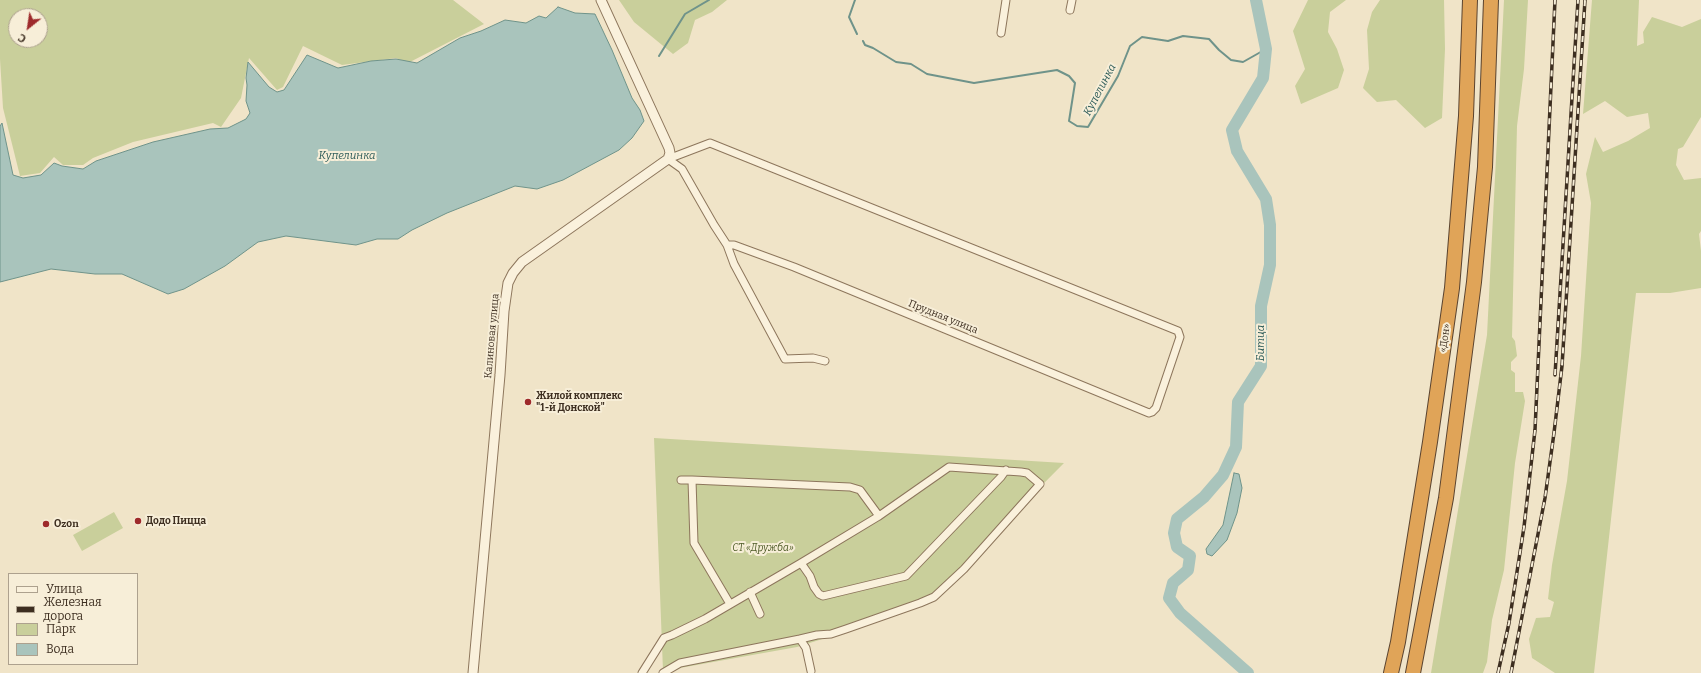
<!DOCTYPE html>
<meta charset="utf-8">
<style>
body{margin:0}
#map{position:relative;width:1701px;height:673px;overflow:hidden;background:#f0e4c8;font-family:Bitter,serif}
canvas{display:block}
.legend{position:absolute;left:8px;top:573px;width:130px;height:92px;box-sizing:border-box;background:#f7eed8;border:1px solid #ada18e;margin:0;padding:5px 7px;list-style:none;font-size:12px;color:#3d2e20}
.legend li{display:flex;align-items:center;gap:8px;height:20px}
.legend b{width:20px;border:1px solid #ada18e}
.north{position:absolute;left:8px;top:8px;width:40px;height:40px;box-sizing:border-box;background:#f7eed8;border:1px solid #ada18e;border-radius:50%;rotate:210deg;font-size:11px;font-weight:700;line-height:16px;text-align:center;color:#3d2e20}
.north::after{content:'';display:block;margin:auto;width:14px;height:18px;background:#9e2a2b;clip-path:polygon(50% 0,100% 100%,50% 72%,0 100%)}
</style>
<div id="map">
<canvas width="1701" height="673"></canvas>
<ul class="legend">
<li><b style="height:5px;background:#faf1dc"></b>Улица</li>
<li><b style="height:5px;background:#3d2e20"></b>Железная дорога</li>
<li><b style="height:11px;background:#c9cf9b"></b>Парк</li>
<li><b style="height:11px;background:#a9c4bc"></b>Вода</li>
</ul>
<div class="north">С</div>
</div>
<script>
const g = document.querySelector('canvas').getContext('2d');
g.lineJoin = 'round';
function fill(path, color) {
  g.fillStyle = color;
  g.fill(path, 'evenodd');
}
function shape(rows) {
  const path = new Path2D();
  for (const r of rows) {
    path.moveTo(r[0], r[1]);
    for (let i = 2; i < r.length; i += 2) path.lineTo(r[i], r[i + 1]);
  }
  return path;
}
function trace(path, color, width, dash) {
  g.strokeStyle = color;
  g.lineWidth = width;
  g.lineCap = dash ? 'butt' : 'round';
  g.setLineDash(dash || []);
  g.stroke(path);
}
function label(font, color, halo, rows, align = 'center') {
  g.font = font + ' Bitter,serif';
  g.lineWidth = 4;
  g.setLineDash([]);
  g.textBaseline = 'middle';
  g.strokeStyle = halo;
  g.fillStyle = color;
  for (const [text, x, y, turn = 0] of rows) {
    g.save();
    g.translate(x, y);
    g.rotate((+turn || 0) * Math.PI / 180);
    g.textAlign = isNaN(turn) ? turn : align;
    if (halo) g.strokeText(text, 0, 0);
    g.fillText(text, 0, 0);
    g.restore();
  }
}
fill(shape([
 [0,0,453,0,484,24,408,63,396,58,342,65,303,46,283,87,277,90,249,58,241,98,221,127,213,123,133,142,93,158,83,165,63,165,54,157,40,173,20,176,3,108,0,59],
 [16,16,40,16,40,40,16,40],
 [619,0,727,0,712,12,695,20,688,43,673,54,634,22],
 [1308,0,1346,0,1330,12,1328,32,1337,49,1344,70,1338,88,1301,104,1295,86,1305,69,1293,31],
 [1380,0,1444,0,1445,49,1442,118,1425,128,1396,100,1377,102,1363,88,1369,69,1367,30,1372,12],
 [1504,0,1528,0,1524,69,1517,126,1512,337,1515,341,1517,356,1511,362,1511,370,1515,373,1515,392,1523,392,1525,401,1515,463,1504,570,1492,620,1487,662,1483,673,1431,673,1487,335],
 [1592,0,1639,0,1637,46,1644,43,1643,32,1652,17,1682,27,1701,19,1701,117,1683,147,1678,149,1676,165,1684,180,1701,178,1701,231,1699,234,1701,251,1701,288,1670,293,1636,293,1594,673,1555,673,1532,658,1529,639,1536,618,1550,617,1554,602,1548,599,1552,565,1567,481,1581,356,1591,203,1586,174,1595,137,1603,152,1628,141,1650,128,1648,113,1627,117,1605,101,1583,114],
 [654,438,1064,463,933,595,854,629,797,647,663,671],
 [114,512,123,528,82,551,73,535]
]), '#c9cf9b');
const water = shape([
 [558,7,575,13,595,14,612,50,632,98,640,110,644,121,632,138,619,150,563,180,537,189,515,186,447,213,412,230,398,239,377,239,356,245,286,236,258,242,225,266,184,289,168,294,122,274,95,274,51,269,0,282,0,126,2,123,13,175,23,178,41,175,54,163,62,166,83,169,96,161,153,142,210,129,228,128,246,119,250,113,246,101,247,85,246,78,248,62,269,87,277,92,284,90,307,55,338,68,371,61,396,59,417,63,460,38,481,31,505,20,526,23,539,16,546,18,558,7],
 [1234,473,1239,474,1242,488,1237,513,1227,540,1212,556,1207,554,1206,549,1223,525,1234,473]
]);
fill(water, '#a9c4bc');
trace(water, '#6f938a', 1);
trace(shape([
 [855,0,849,17,857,34],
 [863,41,865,45,873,48,896,62,911,64,927,74,974,83,1057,70,1069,76,1075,83,1069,121,1077,126,1088,127,1118,76,1130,46,1142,37,1168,41,1183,36,1209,39,1219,50,1231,60,1243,62,1266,49],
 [659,56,685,14,709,0]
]), '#6f938a', 2);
trace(shape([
 [1248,673,1180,613,1169,598,1173,583,1188,570,1190,556,1177,547,1174,533,1177,519,1204,497,1223,475,1236,447,1238,402,1261,366,1261,306,1270,265,1270,225,1266,199,1237,151,1232,130,1263,78,1266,49,1256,0]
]), '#a9c4bc', 12);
const minor = shape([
 [1070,10,1072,0],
 [1001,33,1006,0],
 [668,159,710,143,1178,331,1180,337,1156,408,1152,412,1149,413,794,267,734,245,727,245],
 [668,159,682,169,714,225,727,245,734,264,785,359,813,358,825,361],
 [681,480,692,480,694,543,730,604],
 [692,480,850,487,860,490,879,516],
 [801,563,810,576,814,587,819,594,823,596,906,576,1001,477,1006,470],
 [750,592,760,614],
 [642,673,664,638,672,635,705,619,801,563,879,516,949,467,1021,472,1027,473,1040,484,964,569,934,597,920,603,846,629,831,634,817,635,800,639,806,648,811,671],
 [663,673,680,663,800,639]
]);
const tertiary = shape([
 [473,673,500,375,504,311,508,283,513,273,522,262,651,171,668,159,670,153,669,148,601,0]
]);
const motorway = shape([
 [1391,673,1398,642,1430,442,1452,288,1466,116,1470,0],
 [1413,673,1446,498,1474,282,1485,167,1491,0]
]);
trace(minor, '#8d765c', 9);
trace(tertiary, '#8d765c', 11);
trace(motorway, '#5b4430', 16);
trace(minor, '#faf1dc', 7);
trace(tertiary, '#faf1dc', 9);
trace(motorway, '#e0a458', 14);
const rail = shape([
 [1555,375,1578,0],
 [1498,673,1509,623,1524,527,1535,430,1555,0],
 [1511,673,1545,498,1554,433,1562,366,1585,0]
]);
trace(rail, '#3d2e20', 3.5);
trace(rail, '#f7eed8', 2, [6]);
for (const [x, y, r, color] of [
 [528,402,4,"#9e2a2b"],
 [138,521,4,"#9e2a2b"],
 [46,524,4,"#9e2a2b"]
]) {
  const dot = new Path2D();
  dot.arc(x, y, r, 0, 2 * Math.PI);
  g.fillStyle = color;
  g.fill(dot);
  trace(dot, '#f7eed8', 1.5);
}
label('10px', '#3d2e20', '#f7eed8', [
 ["Прудная улица",943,317,22],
 ["Калиновая улица",492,336,-85],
 ["«Дон»",1445,338,-82]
]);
label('bold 10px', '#3d2e20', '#f7eed8', [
 ["Жилой комплекс",536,396],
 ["\"1-й Донской\"",536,408],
 ["Додо Пицца",146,521],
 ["Ozon",54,524]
], 'left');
label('italic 10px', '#4d5a26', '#f7eed8', [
 ["СТ «Дружба»",763,548]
]);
label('italic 11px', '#2f5d5a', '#f7eed8', [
 ["Купелинка",1100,90,-62],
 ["Купелинка",347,156],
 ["Битца",1261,343,-90]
]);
</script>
